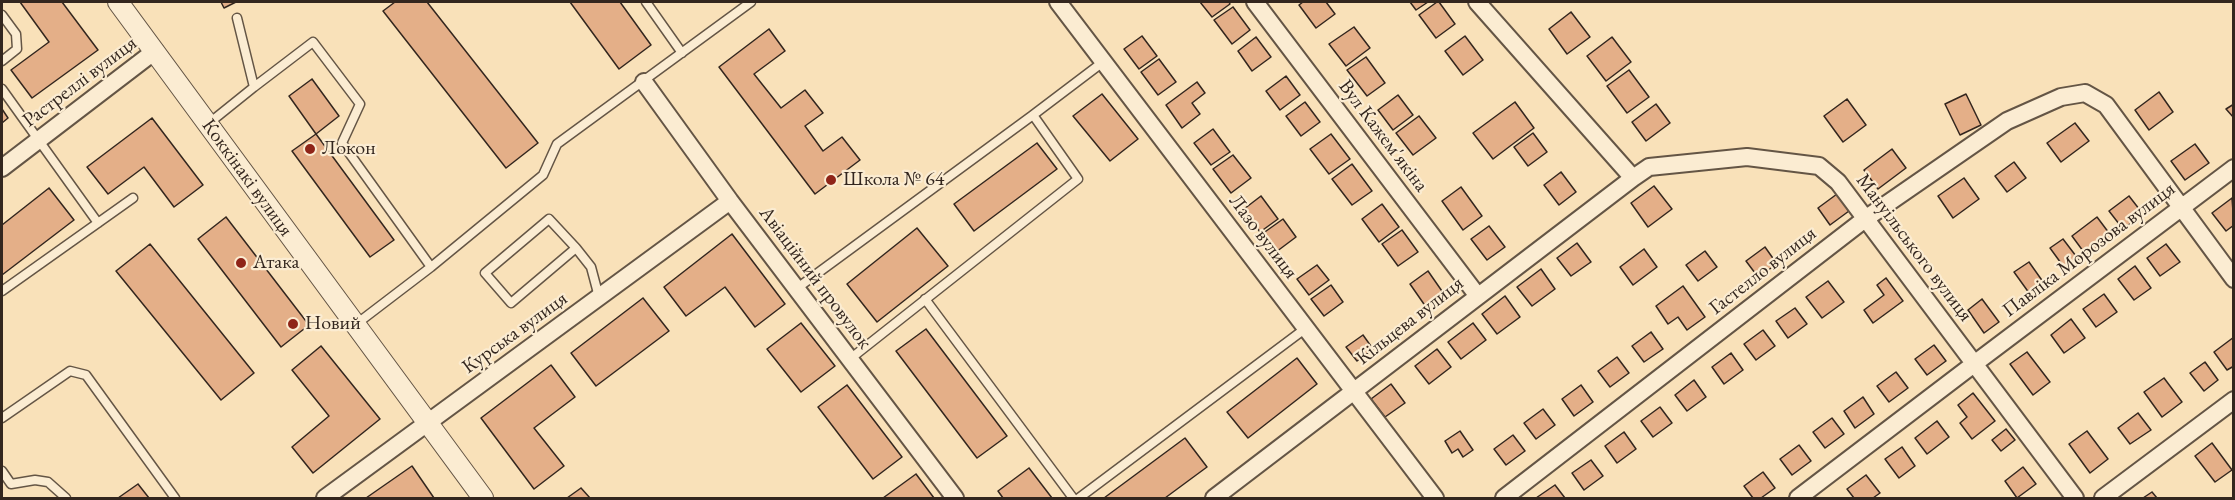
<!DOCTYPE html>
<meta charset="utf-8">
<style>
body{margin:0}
#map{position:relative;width:2235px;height:500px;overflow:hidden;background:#f9e1b9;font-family:"EB Garamond",serif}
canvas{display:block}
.frame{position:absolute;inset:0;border:3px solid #33261e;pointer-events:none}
</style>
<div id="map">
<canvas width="2235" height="500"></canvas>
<div class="frame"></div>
</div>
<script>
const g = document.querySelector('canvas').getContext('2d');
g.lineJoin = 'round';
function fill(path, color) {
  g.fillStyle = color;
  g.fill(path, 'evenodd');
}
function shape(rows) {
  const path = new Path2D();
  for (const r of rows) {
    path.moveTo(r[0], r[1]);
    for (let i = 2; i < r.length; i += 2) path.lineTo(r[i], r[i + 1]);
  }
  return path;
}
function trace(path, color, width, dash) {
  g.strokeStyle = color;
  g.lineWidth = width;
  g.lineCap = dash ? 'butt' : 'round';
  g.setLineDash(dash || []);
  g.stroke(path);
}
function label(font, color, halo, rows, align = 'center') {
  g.font = font + ' "EB Garamond",serif';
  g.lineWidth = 4.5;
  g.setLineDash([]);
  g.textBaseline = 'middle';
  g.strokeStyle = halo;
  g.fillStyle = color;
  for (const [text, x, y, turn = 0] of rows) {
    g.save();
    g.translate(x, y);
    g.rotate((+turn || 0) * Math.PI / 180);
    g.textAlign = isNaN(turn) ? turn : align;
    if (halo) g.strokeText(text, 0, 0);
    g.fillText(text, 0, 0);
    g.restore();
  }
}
const building = shape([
 [20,2,62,2,98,50,32,98,11,70,49,42,20,2],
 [221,2,236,2,224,8,221,2],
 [395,2,427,2,538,143,506,168,383,11,395,2],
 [570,2,620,2,651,45,619,69,570,2],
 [1200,2,1229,2,1230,4,1212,17,1200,2],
 [1303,2,1326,2,1335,14,1316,28,1299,5,1303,2],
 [1410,2,1428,2,1416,10,1410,2],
 [1437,2,1439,2,1455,24,1436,38,1419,15,1437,2],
 [1233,7,1250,30,1232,44,1214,20,1233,7],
 [1571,12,1590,37,1567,54,1549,29,1571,12],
 [1354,27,1370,48,1346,66,1329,44,1354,27],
 [769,29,785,51,754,74,781,108,805,90,823,113,805,126,823,151,842,137,860,160,815,194,719,67,769,29],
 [1142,36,1157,56,1139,69,1124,49,1142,36],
 [1465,36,1483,60,1463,75,1445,51,1465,36],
 [1256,37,1271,57,1252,71,1238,51,1256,37],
 [1612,37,1631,62,1606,81,1587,56,1612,37],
 [1366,57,1385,83,1367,96,1347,70,1366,57],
 [1159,59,1176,82,1158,95,1141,72,1159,59],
 [1629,70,1649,97,1627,113,1607,86,1629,70],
 [1286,76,1300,95,1280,110,1266,91,1286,76],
 [312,79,339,116,316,134,289,96,312,79],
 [1197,82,1205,93,1192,103,1200,114,1182,128,1166,105,1197,82],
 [2159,92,2173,112,2149,130,2135,110,2159,92],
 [1102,94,1138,139,1110,161,1073,116,1102,94],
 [1966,94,1981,125,1960,135,1945,104,1966,94],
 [1398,95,1413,115,1393,130,1378,110,1398,95],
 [1847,99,1866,125,1843,142,1824,116,1847,99],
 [1305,102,1320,122,1301,136,1286,116,1305,102],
 [1515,102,1534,128,1493,159,1473,133,1515,102],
 [1656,104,1670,123,1646,141,1632,122,1656,104],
 [2234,104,2234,118,2226,109,2234,104],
 [2,109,8,118,2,123,2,109],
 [1419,116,1436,138,1413,155,1396,133,1419,116],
 [152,118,203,185,174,207,144,167,108,194,87,167,152,118],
 [2075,123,2089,141,2061,162,2047,143,2075,123],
 [1213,129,1230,152,1211,165,1194,143,1213,129],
 [1533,133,1547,152,1528,166,1514,147,1533,133],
 [316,134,394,240,370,257,292,151,316,134],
 [1331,134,1350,159,1329,174,1310,149,1331,134],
 [1037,143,1057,169,974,231,954,204,1037,143],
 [2195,144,2209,163,2185,180,2171,161,2195,144],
 [1892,149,1906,168,1878,189,1864,170,1892,149],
 [1233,155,1251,178,1231,193,1213,169,1233,155],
 [2014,162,2026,178,2007,192,1995,176,2014,162],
 [1352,164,1372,191,1352,205,1332,179,1352,164],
 [1561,172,1576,192,1559,205,1544,185,1561,172],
 [1964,178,1979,199,1953,218,1938,196,1964,178],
 [1654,186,1672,209,1648,227,1631,203,1654,186],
 [1461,187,1482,216,1463,230,1442,201,1461,187],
 [49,188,74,220,2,275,2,225,49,188],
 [1837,194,1849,211,1830,225,1818,208,1837,194],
 [1261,196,1278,219,1260,232,1244,209,1261,196],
 [2129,196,2143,214,2123,229,2109,211,2129,196],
 [2232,198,2234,225,2226,231,2212,213,2232,198],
 [1382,204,1399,227,1379,242,1362,219,1382,204],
 [226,217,309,325,281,347,198,239,226,217],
 [2097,217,2112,237,2086,255,2072,236,2097,217],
 [1283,219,1296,237,1276,252,1262,234,1283,219],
 [1489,226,1505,247,1487,260,1471,239,1489,226],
 [917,228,948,266,877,322,847,284,917,228],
 [1402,230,1418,252,1398,266,1382,244,1402,230],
 [732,234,785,304,755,327,725,287,686,316,664,287,732,234],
 [2063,239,2079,260,2066,270,2050,248,2063,239],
 [1577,243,1591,262,1571,276,1557,258,1577,243],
 [150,244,254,373,221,400,116,271,150,244],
 [2166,244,2180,262,2160,276,2147,258,2166,244],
 [1765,247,1777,264,1758,277,1746,261,1765,247],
 [1644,249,1657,267,1633,285,1620,267,1644,249],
 [1705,251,1717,267,1698,281,1686,265,1705,251],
 [2029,262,2046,286,2032,297,2014,272,2029,262],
 [1317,265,1329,280,1309,295,1297,279,1317,265],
 [2135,266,2151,288,2134,300,2118,279,2135,266],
 [1541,269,1555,289,1532,306,1517,287,1541,269],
 [1428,271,1444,294,1426,307,1410,284,1428,271],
 [1886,278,1903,301,1873,323,1864,310,1884,295,1877,285,1886,278],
 [1828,281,1844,302,1822,318,1806,297,1828,281],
 [1331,285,1343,302,1324,316,1311,299,1331,285],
 [1683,286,1705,317,1687,330,1678,317,1668,324,1656,306,1683,286],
 [2104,294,2117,312,2096,327,2083,309,2104,294],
 [1505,296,1520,317,1497,334,1482,314,1505,296],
 [643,298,669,331,596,386,571,353,643,298],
 [1982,299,1999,322,1984,333,1968,310,1982,299],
 [1795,308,1807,324,1788,338,1776,321,1795,308],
 [2071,319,2085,338,2064,353,2051,335,2071,319],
 [801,323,835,366,801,392,767,349,801,323],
 [1473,323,1486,340,1461,359,1448,342,1473,323],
 [926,329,1007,436,977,458,896,351,926,329],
 [1763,330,1775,346,1756,360,1744,344,1763,330],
 [1651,332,1663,349,1644,362,1632,346,1651,332],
 [1363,335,1373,349,1357,361,1346,347,1363,335],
 [2234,337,2234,366,2227,370,2214,352,2234,337],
 [1934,345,1946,361,1927,375,1915,359,1934,345],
 [321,346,380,419,313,473,292,447,329,416,292,370,321,346],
 [1437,349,1451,367,1429,384,1415,366,1437,349],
 [2027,352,2050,382,2033,395,2010,364,2027,352],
 [1731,353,1743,370,1724,384,1712,367,1731,353],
 [1617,357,1629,373,1610,387,1598,371,1617,357],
 [1297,358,1317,384,1248,438,1227,412,1297,358],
 [2205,362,2218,380,2204,391,2190,373,2205,362],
 [551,365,575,397,534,428,564,466,534,489,481,418,551,365],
 [1896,372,1908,388,1889,402,1877,386,1896,372],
 [2164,378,2182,402,2162,417,2144,392,2164,378],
 [1694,380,1706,397,1687,411,1675,395,1694,380],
 [1391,384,1405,403,1385,417,1371,399,1391,384],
 [847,385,902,457,873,479,818,407,847,385],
 [1581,385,1593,402,1574,416,1562,399,1581,385],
 [1973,393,1995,421,1972,439,1960,423,1967,417,1958,405,1973,393],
 [1863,397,1874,414,1855,428,1844,411,1863,397],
 [1660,407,1672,423,1653,437,1641,421,1660,407],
 [1543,409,1555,425,1536,439,1524,423,1543,409],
 [2138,413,2151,430,2130,444,2118,428,2138,413],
 [1832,418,1844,434,1825,448,1813,432,1832,418],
 [1937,421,1949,437,1927,454,1915,438,1937,421],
 [2006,429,2015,440,2001,451,1992,440,2006,429],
 [1460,431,1473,450,1463,457,1458,449,1452,453,1445,441,1460,431],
 [2087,431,2108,459,2090,473,2069,444,2087,431],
 [1624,432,1636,449,1617,463,1605,446,1624,432],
 [1513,435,1525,451,1506,465,1494,449,1513,435],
 [1185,438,1207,467,1165,498,1104,498,1185,438],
 [2212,443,2232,470,2215,482,2195,456,2212,443],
 [1799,445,1811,461,1792,475,1780,459,1799,445],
 [1902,447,1915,466,1899,478,1885,459,1902,447],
 [1591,460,1603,476,1584,490,1572,473,1591,460],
 [412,466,434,498,366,498,412,466],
 [2023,467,2036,484,2017,498,2005,481,2023,467],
 [1029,468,1052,498,1003,498,998,491,1029,468],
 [1763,472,1775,488,1761,498,1753,498,1744,486,1763,472],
 [916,474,934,498,883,498,916,474],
 [1866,475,1880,493,1873,498,1854,498,1847,489,1866,475],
 [138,484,149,498,118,498,138,484],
 [1555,485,1565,498,1536,498,1555,485],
 [581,488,590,498,567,498,581,488],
 [2152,492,2157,498,2143,498,2152,492]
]);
fill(building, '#e4af88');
trace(building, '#33261e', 1.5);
const service = shape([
 [646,2,682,53],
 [2,15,16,34,17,49,2,61],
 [254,87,313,42,360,104,342,143,431,267],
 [2,89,98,223],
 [1033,115,1103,62],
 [208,124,254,87,237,18],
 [576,248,549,219,485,273,511,303,576,248,591,267,599,297],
 [796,289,1033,115,1078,179,850,359],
 [2,291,133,198],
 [925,299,1073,498],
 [355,325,431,267,543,175,557,144,751,2],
 [2,418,70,371,86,375,175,498],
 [2,471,11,484,35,480,48,482,66,498],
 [1079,498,1306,328]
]);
const minor = shape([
 [1058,2,1435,498],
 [1255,2,1477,295],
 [1477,2,1633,178,1649,167,1747,157,1819,166,1838,182,2075,498],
 [644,82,730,201,955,498],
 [2,168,155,51],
 [325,498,730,201],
 [1214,498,1633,178],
 [1504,498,1865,219,2007,121,2061,97,2085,93,2106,105,2234,279],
 [1798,498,1974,364,2234,168],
 [2103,498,2234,400]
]);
const tertiary = shape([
 [118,2,483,498]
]);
trace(service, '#645545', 11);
trace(minor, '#645545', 20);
trace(tertiary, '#645545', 22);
trace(service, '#fbecd2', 8);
trace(minor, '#fbecd2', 16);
trace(tertiary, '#fbecd2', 20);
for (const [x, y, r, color] of [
 [310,149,6,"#8f2418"],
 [831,180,6,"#8f2418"],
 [241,263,6,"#8f2418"],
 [293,324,6,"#8f2418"]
]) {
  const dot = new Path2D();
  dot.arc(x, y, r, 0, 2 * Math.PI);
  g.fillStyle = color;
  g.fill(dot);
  trace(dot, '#fbecd2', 2);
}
label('20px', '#33261e', '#fbecd2', [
 ["Растреллі вулиця",80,82,-37],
 ["Вул Кажем'якіна",1383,136,53],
 ["Коккінакі вулиця",247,178,54],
 ["Лазо вулиця",1263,237,53],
 ["Мануільського вулиця",1914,248,53],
 ["Павліка Морозова вулиця",2089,250,-37],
 ["Гастелло вулиця",1763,271,-38],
 ["Авіаційний провулок",815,278,53],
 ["Кільцева вулиця",1410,321,-38],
 ["Курська вулиця",515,333,-36]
]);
label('20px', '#33261e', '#fbecd2', [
 ["Локон",322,149],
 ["Школа № 64",843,180],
 ["Атака",253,263],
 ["Новий",305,324]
], 'left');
</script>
